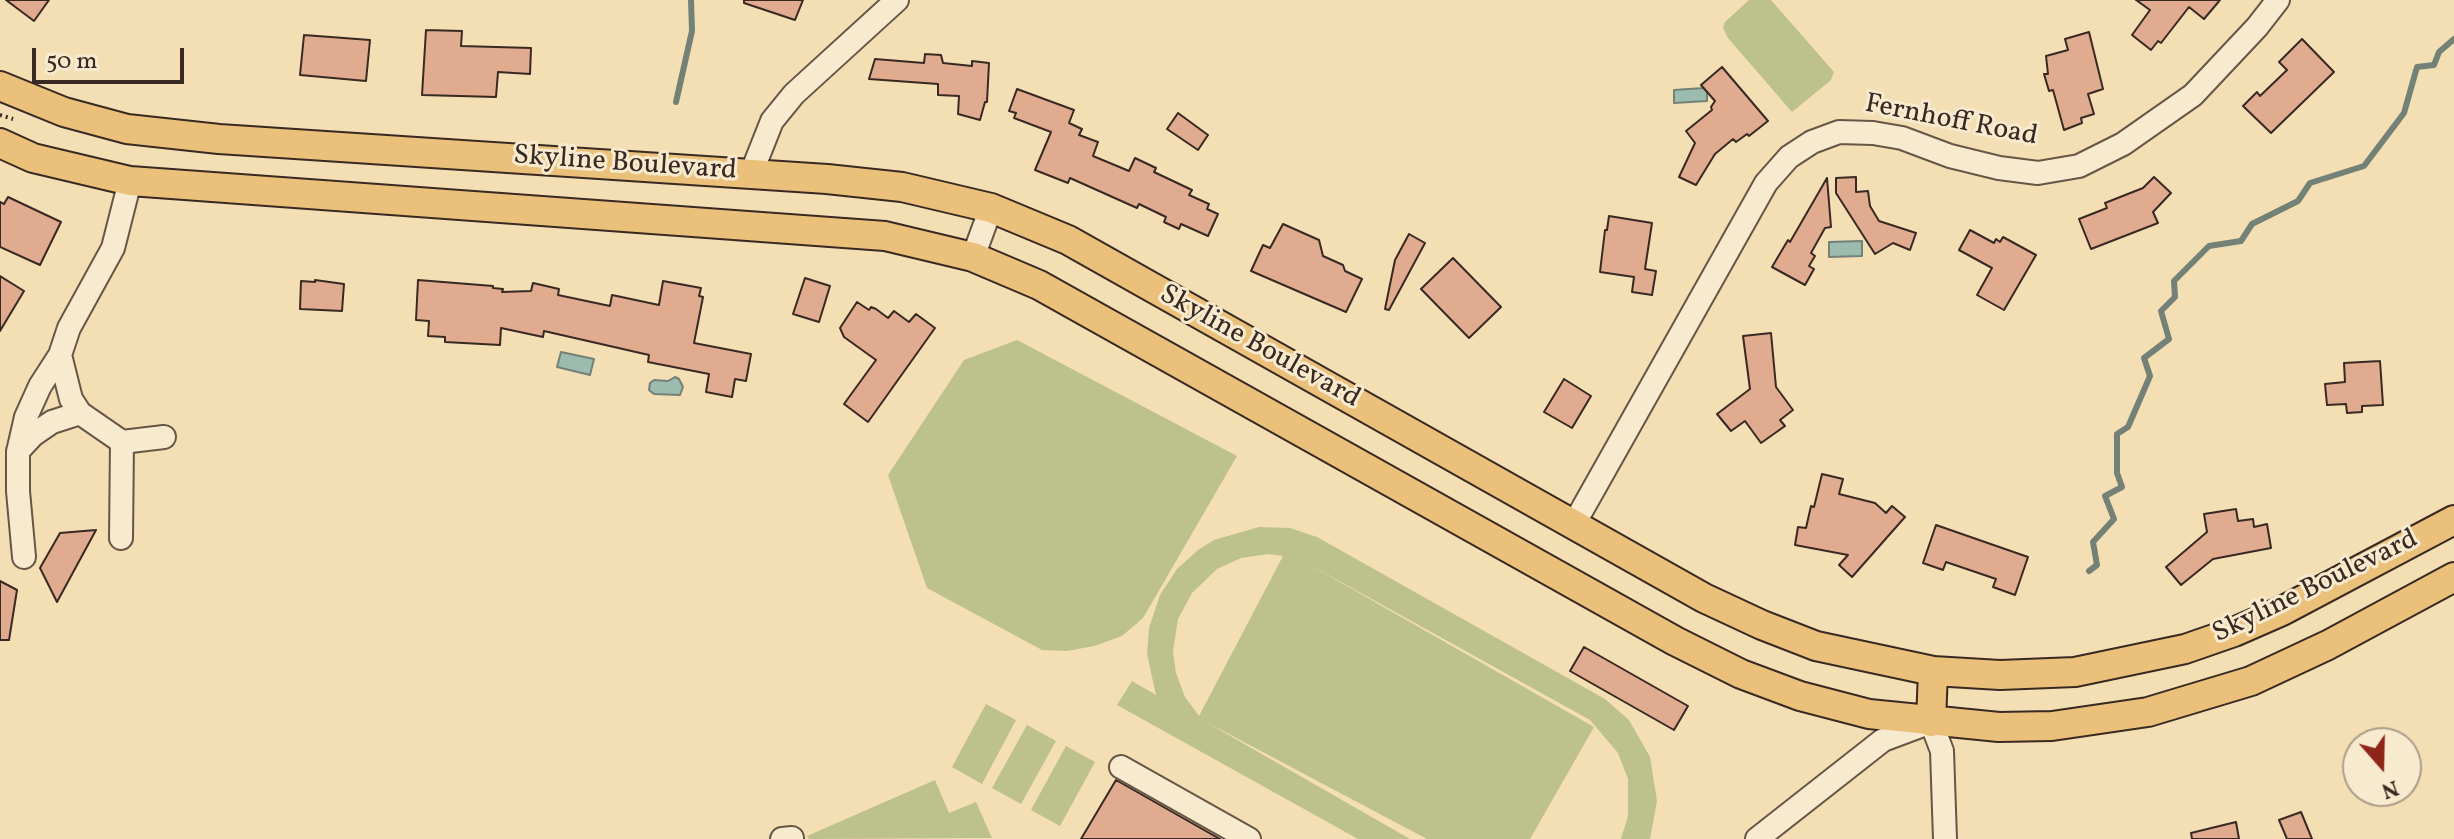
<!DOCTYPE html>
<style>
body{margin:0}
#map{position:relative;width:2454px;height:839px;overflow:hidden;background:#f3dfb3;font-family:Vollkorn,serif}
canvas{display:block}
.north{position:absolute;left:2342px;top:727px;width:80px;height:80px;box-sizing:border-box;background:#f7eace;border:2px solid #ab9d89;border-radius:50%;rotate:160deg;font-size:22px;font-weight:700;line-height:32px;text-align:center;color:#382922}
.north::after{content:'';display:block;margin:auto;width:28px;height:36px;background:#8f2418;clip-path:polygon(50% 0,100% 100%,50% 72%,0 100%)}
.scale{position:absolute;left:32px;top:48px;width:152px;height:36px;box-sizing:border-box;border:4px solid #382922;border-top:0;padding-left:10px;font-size:24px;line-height:28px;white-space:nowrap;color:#382922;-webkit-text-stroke:6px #f7eace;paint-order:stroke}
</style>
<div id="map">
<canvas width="2454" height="839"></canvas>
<div class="north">N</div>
<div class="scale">50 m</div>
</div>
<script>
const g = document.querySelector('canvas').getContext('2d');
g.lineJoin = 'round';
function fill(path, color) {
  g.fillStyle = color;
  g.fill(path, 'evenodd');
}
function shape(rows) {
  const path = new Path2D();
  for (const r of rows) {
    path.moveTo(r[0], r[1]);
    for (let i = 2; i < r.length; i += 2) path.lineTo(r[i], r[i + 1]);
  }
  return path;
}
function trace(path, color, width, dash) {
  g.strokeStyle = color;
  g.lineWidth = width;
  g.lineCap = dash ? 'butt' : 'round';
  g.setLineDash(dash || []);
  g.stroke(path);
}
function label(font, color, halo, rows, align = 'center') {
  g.font = font + ' Vollkorn,serif';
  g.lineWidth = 6;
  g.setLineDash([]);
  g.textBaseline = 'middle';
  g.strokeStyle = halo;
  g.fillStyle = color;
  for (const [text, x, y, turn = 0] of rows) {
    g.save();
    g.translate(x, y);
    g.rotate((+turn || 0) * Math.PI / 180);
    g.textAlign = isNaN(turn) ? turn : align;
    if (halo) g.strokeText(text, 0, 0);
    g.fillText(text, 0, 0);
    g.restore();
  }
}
fill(shape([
 [1749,0,1771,0,1834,72,1831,80,1792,112,1728,38,1723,28,1725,22],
 [1017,340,1237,456,1143,618,1122,636,1094,646,1067,651,1042,650,927,588,888,475,964,360],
 [1259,527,1290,528,1317,537,1605,699,1629,720,1650,757,1657,801,1650,839,1621,839,1628,816,1628,779,1618,753,1590,720,1303,561,1594,727,1530,839,1427,839,1206,722,1410,839,1358,839,1117,705,1132,681,1156,695,1147,654,1149,628,1160,595,1177,569,1198,550,1214,540],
 [1269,554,1283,556,1199,716,1185,697,1176,673,1173,651,1178,619,1192,593,1217,569,1241,558],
 [986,704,1016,720,982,784,952,767],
 [1027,725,1056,741,1021,804,992,788],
 [1066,746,1095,762,1060,826,1031,810],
 [935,780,949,813,976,802,992,838,809,839,807,836]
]), '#bdc18b');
const water = shape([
 [1704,88,1707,92,1707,101,1674,103,1674,90,1704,88],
 [1862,241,1862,256,1829,257,1829,242,1862,241],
 [561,352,594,359,590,375,557,367,561,352],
 [675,377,679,379,683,387,680,395,654,394,649,390,650,383,654,380,668,381,675,377]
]);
fill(water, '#9bbcaf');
trace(water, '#738177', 2);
trace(shape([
 [676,102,692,31,691,0],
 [2089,571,2097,565,2093,542,2114,519,2105,496,2122,487,2117,473,2117,434,2128,427,2150,376,2144,358,2169,339,2161,311,2175,297,2174,281,2209,246,2241,241,2252,224,2298,201,2310,183,2364,166,2404,113,2417,67,2434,65,2439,52,2454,39]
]), '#738177', 6);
const building = shape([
 [6,0,49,0,34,21,6,0],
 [744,0,803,0,795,20,744,3,744,0],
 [2136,0,2220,0,2204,19,2189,7,2161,43,2158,41,2151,50,2132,35,2150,10,2136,0],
 [426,30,462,31,461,46,531,48,530,74,498,72,496,97,422,95,426,30],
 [2089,32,2103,89,2088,94,2094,114,2081,118,2082,123,2064,130,2053,90,2049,91,2044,74,2048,74,2046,56,2068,50,2065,39,2089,32],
 [304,35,370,40,366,81,300,75,304,35],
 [2302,39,2334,72,2271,133,2243,106,2257,92,2260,96,2287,70,2279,62,2302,39],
 [925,54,941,55,943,63,972,66,972,61,989,63,987,102,985,102,980,120,958,114,959,96,938,95,938,84,869,79,875,59,924,63,925,54],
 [1722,67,1768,121,1749,136,1747,134,1736,142,1733,139,1715,154,1696,185,1679,177,1695,143,1686,131,1712,110,1711,107,1715,101,1701,85,1722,67],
 [1017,89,1074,110,1069,123,1082,129,1079,135,1098,142,1093,156,1129,171,1135,158,1156,168,1154,172,1192,190,1189,195,1209,204,1207,209,1218,214,1208,236,1181,224,1179,229,1164,222,1166,217,1139,204,1137,208,1070,178,1068,183,1035,170,1051,132,1014,118,1016,113,1009,111,1017,89],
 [1178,113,1208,135,1198,150,1167,129,1178,113],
 [1856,177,1856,192,1868,191,1870,206,1879,221,1916,233,1910,250,1893,243,1875,254,1836,193,1836,178,1856,177],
 [2154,177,2171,193,2153,212,2158,223,2091,249,2079,219,2107,208,2105,203,2143,188,2154,177],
 [1827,178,1831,227,1825,228,1811,253,1815,256,1809,266,1814,269,1805,285,1772,267,1788,240,1790,242,1827,178],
 [8,197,61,222,40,265,0,247,0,202,4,204,8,197],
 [1609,216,1652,223,1645,269,1656,271,1652,295,1632,292,1634,277,1600,272,1605,230,1607,230,1609,216],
 [1283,224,1319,240,1323,256,1343,265,1345,271,1362,279,1346,312,1251,271,1263,245,1270,248,1283,224],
 [1970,230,1994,243,1996,239,2000,242,2003,237,2036,255,2004,310,1977,295,1992,268,1959,250,1970,230],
 [1409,234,1425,243,1389,310,1385,309,1395,260,1409,234],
 [1453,258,1501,307,1469,338,1421,289,1453,258],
 [0,276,24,291,0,331,0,276],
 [805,278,830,286,819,322,793,314,805,278],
 [315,280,344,284,342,311,300,309,301,281,315,282,315,280],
 [418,280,493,286,493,288,503,289,502,292,531,291,533,283,559,289,558,295,610,306,612,295,659,305,663,281,701,288,699,296,703,297,694,343,751,354,746,381,735,379,732,397,706,392,709,374,648,362,649,355,544,331,543,337,501,328,500,345,445,342,445,337,428,336,429,321,416,320,418,280],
 [857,302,869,310,871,307,876,309,888,318,894,311,909,322,916,314,935,328,868,422,844,404,876,360,844,337,840,328,857,302],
 [1771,333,1776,387,1793,410,1780,420,1785,426,1761,443,1745,421,1731,431,1717,414,1750,389,1743,336,1771,333],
 [2380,361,2383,405,2362,406,2362,412,2347,413,2346,404,2327,405,2325,384,2345,382,2344,363,2380,361],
 [1564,379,1591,396,1572,428,1544,412,1564,379],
 [1822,474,1843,479,1839,494,1875,503,1886,513,1892,506,1905,517,1852,577,1839,565,1848,555,1795,545,1798,527,1806,528,1811,506,1814,507,1822,474],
 [2236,509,2238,521,2253,519,2254,527,2267,524,2271,548,2213,559,2181,585,2166,567,2207,532,2204,514,2236,509],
 [1936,525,2028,557,2015,595,1993,587,1996,579,1946,562,1943,570,1923,563,1936,525],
 [96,530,57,602,40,568,60,533,96,530],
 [0,581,17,590,9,640,0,640,0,581],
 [1584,647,1688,706,1674,730,1570,671,1584,647],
 [1116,780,1220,839,1081,839,1116,780],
 [2301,812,2312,839,2287,839,2279,820,2301,812],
 [2236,822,2239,839,2192,839,2191,833,2236,822]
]);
fill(building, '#e1ab90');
trace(building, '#382922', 2);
const minor = shape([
 [751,174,772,121,794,94,897,0],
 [973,257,991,208],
 [60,355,71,399,80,413,122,442,164,437],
 [18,451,33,435,52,422,80,413],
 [1574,524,1766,183,1789,157,1812,142,1839,132,1873,133,1902,138,1950,156,1999,168,2038,173,2079,166,2123,144,2193,95,2257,27,2278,0],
 [121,538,122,442],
 [24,557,18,491,18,452,26,417,40,386,60,355,69,328,113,248,130,181],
 [1121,767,1249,839],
 [782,839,792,838],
 [1757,839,1883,740,1931,722,1942,751,1945,839]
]);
const major = shape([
 [0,86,64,112,127,129,219,139,827,179,902,187,991,208,1068,240,1704,598,1762,625,1816,646,1933,671,2000,675,2075,672,2185,649,2234,632,2282,611,2454,520],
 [0,143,33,158,130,181,885,236,973,257,1039,285,1675,641,1741,674,1800,696,1869,714,1999,727,2052,726,2148,712,2251,681,2328,645,2454,577],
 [1931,722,1933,671]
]);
trace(minor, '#675646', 26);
trace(major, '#382922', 32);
trace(shape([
 [0,115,13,119]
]), '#382922', 4, [2, 4]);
trace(minor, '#f7eace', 22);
trace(major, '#eac07a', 28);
label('28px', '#382922', '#f7eace', [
 ["Fernhoff Road",1951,122,11],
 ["Skyline Boulevard",625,165,4],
 ["Skyline Boulevard",1259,348,29],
 ["Skyline Boulevard",2316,588,-26]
]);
</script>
